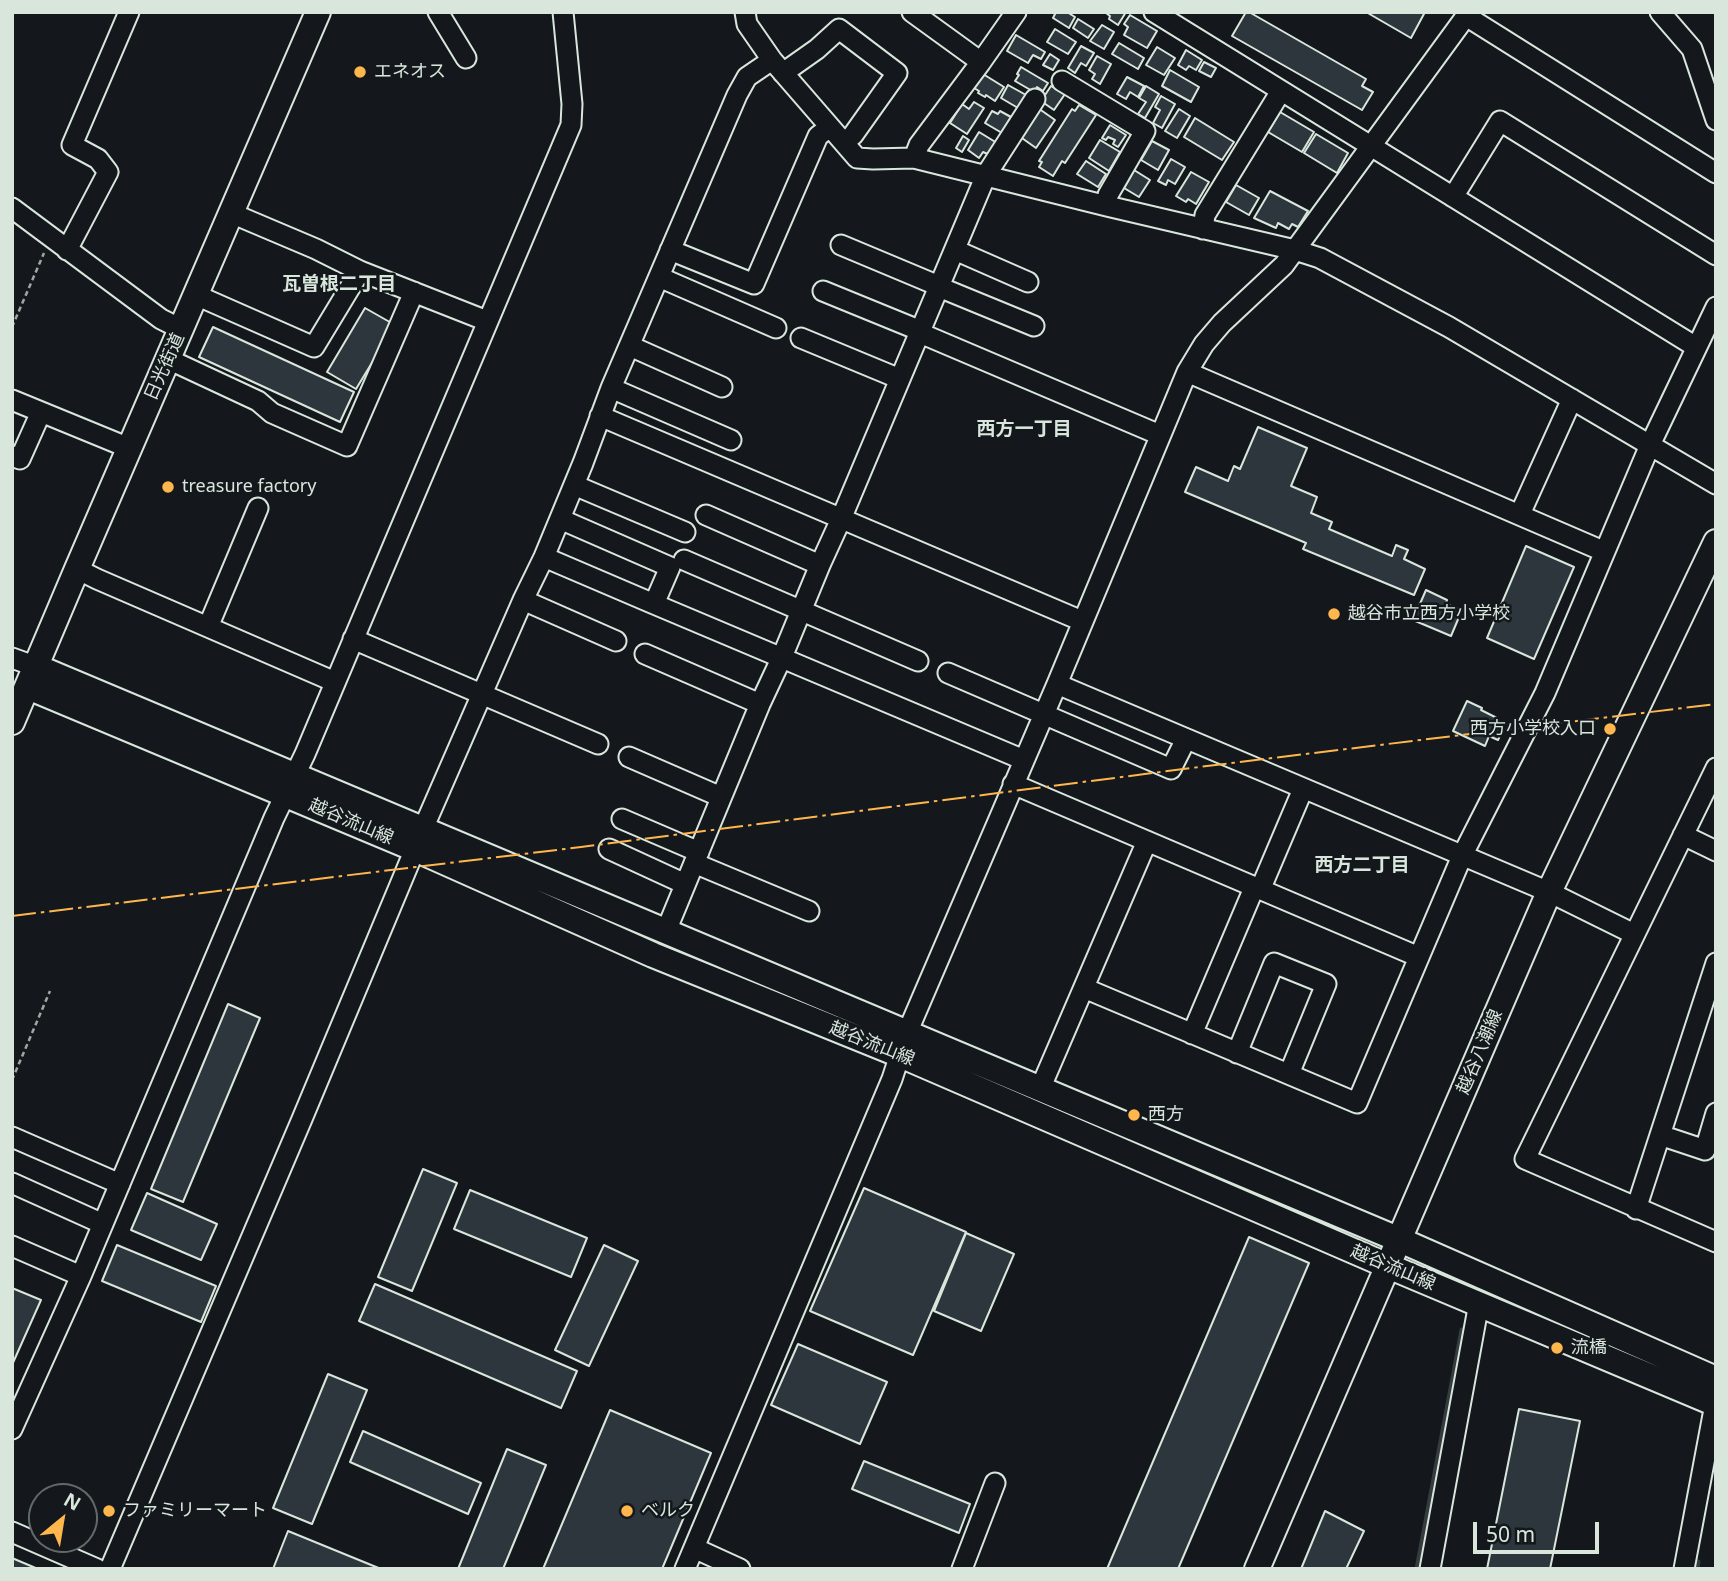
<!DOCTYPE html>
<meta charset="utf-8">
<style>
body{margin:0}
#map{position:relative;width:1728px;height:1581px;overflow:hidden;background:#14181c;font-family:"Noto Sans",sans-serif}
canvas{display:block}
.frame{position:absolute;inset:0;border:14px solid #d8e6dc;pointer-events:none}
.north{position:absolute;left:28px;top:1483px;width:70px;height:70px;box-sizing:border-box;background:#14181c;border:2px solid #626a69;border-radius:50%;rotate:30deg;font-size:19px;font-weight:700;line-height:28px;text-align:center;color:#d8e6dc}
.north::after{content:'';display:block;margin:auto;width:24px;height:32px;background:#ffb74d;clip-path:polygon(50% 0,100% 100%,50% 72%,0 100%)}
.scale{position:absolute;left:1473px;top:1522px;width:126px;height:32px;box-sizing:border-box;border:4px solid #d8e6dc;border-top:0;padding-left:9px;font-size:21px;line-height:24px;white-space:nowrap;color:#d8e6dc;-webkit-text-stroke:5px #14181c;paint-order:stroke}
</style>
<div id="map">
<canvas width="1728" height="1581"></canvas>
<div class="frame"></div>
<div class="north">N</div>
<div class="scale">50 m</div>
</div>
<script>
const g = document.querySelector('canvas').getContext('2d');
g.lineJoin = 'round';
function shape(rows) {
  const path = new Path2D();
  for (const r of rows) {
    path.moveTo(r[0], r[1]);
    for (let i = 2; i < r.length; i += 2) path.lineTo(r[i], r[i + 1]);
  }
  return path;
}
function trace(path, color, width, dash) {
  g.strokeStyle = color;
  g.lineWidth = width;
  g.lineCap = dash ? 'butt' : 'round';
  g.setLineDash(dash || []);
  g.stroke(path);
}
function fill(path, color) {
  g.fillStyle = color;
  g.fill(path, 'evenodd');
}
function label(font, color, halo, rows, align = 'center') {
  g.font = font + ' "Noto Sans","Noto Sans JP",sans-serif';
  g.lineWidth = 5;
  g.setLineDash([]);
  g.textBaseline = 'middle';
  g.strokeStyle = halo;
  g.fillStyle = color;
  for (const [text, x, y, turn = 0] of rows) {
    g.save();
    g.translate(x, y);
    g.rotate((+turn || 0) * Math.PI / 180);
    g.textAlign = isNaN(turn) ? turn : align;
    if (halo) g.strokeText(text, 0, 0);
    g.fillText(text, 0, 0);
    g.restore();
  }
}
trace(shape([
 [1417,1569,1462,1330],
 [1697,1569,1698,1562]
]), '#363b3e', 5);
const building = shape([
 [1056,12,1067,12,1075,17,1069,28,1053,18,1056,12],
 [1107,12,1126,12,1118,25,1109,19,1110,16,1106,13,1107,12],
 [1246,12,1249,12,1366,79,1362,86,1373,92,1362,110,1232,36,1246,12],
 [1366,12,1425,12,1411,38,1366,12],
 [1130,15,1157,31,1147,48,1124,35,1128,27,1124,24,1130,15],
 [1078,19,1094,29,1088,38,1073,28,1078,19],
 [1102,25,1114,32,1104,49,1090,41,1102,25],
 [1055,29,1076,42,1068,54,1047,42,1055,29],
 [1016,35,1045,52,1041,59,1033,55,1028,63,1007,51,1016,35],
 [1119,43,1144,58,1138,69,1112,54,1119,43],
 [1081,46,1094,53,1086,66,1081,63,1075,73,1068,68,1081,46],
 [1157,47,1175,58,1164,75,1146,65,1157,47],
 [1186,50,1202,60,1196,70,1189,66,1186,70,1178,65,1186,50],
 [1050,54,1059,60,1053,70,1043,65,1050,54],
 [1097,56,1111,64,1100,84,1092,79,1095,74,1089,70,1097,56],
 [1204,62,1216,68,1211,77,1199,71,1204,62],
 [1021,67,1048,83,1043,91,1037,87,1034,92,1015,81,1019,75,1017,74,1021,67],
 [1170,70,1199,87,1191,102,1162,86,1170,70],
 [983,74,1004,87,995,101,986,95,985,97,978,93,979,91,974,88,983,74],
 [1127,77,1144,86,1138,97,1130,92,1126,99,1117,94,1127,77],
 [1008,85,1026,95,1018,108,1001,98,1008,85],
 [1051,86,1065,94,1054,110,1041,101,1051,86],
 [1146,86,1159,94,1145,118,1138,114,1146,102,1139,98,1146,86],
 [1161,96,1175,104,1162,128,1153,123,1160,110,1155,107,1161,96],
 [974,102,984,108,967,134,950,123,962,104,969,109,974,102],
 [1079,105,1096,115,1065,163,1062,161,1053,176,1039,167,1042,162,1039,161,1072,109,1075,111,1079,105],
 [1038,108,1055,120,1036,148,1019,136,1038,108],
 [1179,109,1190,116,1177,138,1165,131,1179,109],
 [992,111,998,114,1000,111,1011,117,1002,133,985,123,992,111],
 [1280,112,1314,132,1302,152,1268,132,1280,112],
 [1195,118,1234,142,1222,160,1184,137,1195,118],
 [1110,125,1126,135,1118,147,1113,144,1115,140,1108,137,1106,140,1102,138,1110,125],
 [979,132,997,143,990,155,983,152,979,158,968,150,979,132],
 [1316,134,1348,153,1337,173,1304,153,1316,134],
 [963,136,969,140,962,152,956,148,963,136],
 [1100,140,1120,152,1109,171,1089,158,1100,140],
 [1152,141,1169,150,1158,170,1141,160,1152,141],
 [1171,159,1185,167,1175,184,1168,180,1166,185,1158,181,1171,159],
 [1086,161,1106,174,1098,187,1077,174,1086,161],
 [1134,170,1150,180,1139,197,1124,188,1134,170],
 [1191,172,1209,182,1196,204,1188,199,1186,202,1176,196,1191,172],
 [1236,185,1259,198,1249,215,1226,202,1236,185],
 [1270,191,1308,211,1298,227,1292,224,1289,229,1278,223,1276,228,1254,218,1270,191],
 [365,308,395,325,356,389,327,372,365,308],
 [213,327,354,392,340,422,199,357,213,327],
 [1258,427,1307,448,1291,486,1317,497,1311,513,1332,522,1329,529,1392,556,1396,545,1408,550,1404,559,1425,569,1414,595,1303,549,1306,543,1185,492,1196,467,1228,481,1234,466,1240,469,1258,427],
 [1526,546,1574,567,1534,659,1487,638,1526,546],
 [1426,590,1447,600,1446,604,1462,610,1451,636,1413,620,1426,590],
 [1467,701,1482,708,1481,710,1497,718,1495,722,1504,727,1498,740,1489,736,1485,746,1453,731,1467,701],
 [228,1004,260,1018,183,1202,151,1189,228,1004],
 [423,1169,457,1183,412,1291,378,1277,423,1169],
 [864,1188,966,1232,913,1355,810,1311,864,1188],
 [470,1190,587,1238,571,1277,454,1229,470,1190],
 [147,1193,217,1224,201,1260,131,1230,147,1193],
 [966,1233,1014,1254,981,1331,934,1311,966,1233],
 [1249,1237,1309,1263,1178,1569,1107,1569,1249,1237],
 [117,1245,216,1286,201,1322,102,1281,117,1245],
 [604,1245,638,1261,589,1366,555,1350,604,1245],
 [375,1284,577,1371,561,1408,359,1321,375,1284],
 [12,1288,41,1300,12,1365,12,1288],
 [798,1344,887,1382,860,1444,771,1405,798,1344],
 [328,1374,367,1390,312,1524,273,1508,328,1374],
 [1519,1409,1580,1421,1550,1569,1487,1569,1519,1409],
 [610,1410,711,1453,662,1569,543,1569,610,1410],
 [363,1431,481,1483,468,1514,350,1462,363,1431],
 [507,1449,546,1465,503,1569,458,1569,507,1449],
 [864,1461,970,1504,959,1533,852,1489,864,1461],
 [1325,1511,1364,1531,1346,1569,1301,1569,1325,1511],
 [288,1531,381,1569,273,1569,288,1531],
 [12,1558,38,1569,12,1569,12,1558]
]);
fill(building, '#2c363c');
trace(building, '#d8e6dc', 2);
const minor = shape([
 [438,12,466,58],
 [745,12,747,24,772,60,857,158,873,159,914,158,1107,206,1295,250,1320,258,1449,327,1716,484],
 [912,12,981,62],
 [1154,12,1696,347],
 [1660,12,1692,49,1716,120],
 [1466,16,1716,173],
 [783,73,817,49,839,29,897,73,853,135,844,143],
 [1062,81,1145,131,1108,195,1107,206],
 [914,158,919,145,981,62,1016,12],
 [1453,197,1500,121,1716,255],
 [12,208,161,319,181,329],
 [231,213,316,249,360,271,487,321],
 [1203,229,1205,215,1281,91],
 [841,245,939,286],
 [67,250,108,172,98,159,72,145,129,12],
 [670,250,754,284,818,136,830,127],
 [955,250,1028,282],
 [659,277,776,328],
 [939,287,1034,326],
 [823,291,921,331],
 [196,295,314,347,360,271],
 [920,333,1160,435],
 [801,338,900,379],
 [630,346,722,387],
 [168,359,258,401,272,413,347,446,414,292],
 [1187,372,1603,551],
 [611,388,731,440],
 [12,400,129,448],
 [600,416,1082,621],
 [12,456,20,459,41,412],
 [574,485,685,532],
 [1520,514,1572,399],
 [706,515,820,565],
 [544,557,654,604,670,567,560,519],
 [684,560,918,661],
 [77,569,97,579,335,682],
 [523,600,616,641],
 [654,604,1024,760],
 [208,627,258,508],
 [353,639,598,744],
 [645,654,760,704],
 [12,658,37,667],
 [948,673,1171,769,1186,739],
 [1057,684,1549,892,1634,934],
 [629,757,721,797],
 [1716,768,1525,1159,1716,1242],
 [1013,784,1419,957],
 [622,819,699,852],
 [423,829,523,600,544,557,583,463,611,388,737,95,747,77,772,60],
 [1683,835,1716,851],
 [609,849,685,884],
 [694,863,809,911],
 [1260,890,1303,789],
 [666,931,760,704,782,657,820,565,841,519,986,175,1035,99],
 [1084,988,1357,1103,1462,856,1545,693,1650,445,1716,307],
 [1192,1034,1254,888],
 [1237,1053,1274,963,1326,984,1289,1074],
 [1040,1089,1147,841],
 [1660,1135,1705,1150,1716,1113],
 [12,1137,120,1184],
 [12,1183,103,1224],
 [1636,1209,1716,963],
 [12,1246,81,1276],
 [12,1429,81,1276,274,818,305,754,571,125,572,104,563,12],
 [12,1532,97,1569],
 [694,1548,740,1569],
 [110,1569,302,1119,415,849],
 [685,1569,892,1079,907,1033,1057,684,1187,372,1204,344,1222,323,1284,265,1469,12],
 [962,1569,995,1483],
 [1430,1569,1479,1303],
 [1684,1569,1715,1404]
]);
const major = shape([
 [37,667,1400,1240,1716,1379],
 [28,687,415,849,653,955,900,1055,1388,1266,1716,1404],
 [12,722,77,569,318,12],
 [1257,1569,1549,892,1716,542]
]);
trace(minor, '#d8e6dc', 23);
trace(major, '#d8e6dc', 28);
trace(shape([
 [12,327,44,253],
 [12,1080,50,991]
]), '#9da8a2', 2.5, [5, 3.5]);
trace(minor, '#14181c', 19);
trace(major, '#14181c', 24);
trace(shape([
 [12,916,581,847,1199,767,1716,704]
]), '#ffb74d', 2, [24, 5, 3.5, 5]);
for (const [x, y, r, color] of [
 [360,72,7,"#ffb74d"],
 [168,487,7,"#ffb74d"],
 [1334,614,7,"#ffb74d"],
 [1610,729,7,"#ffb74d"],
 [1134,1115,7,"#ffb74d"],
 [1557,1348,7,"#ffb74d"],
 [109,1511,7,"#ffb74d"],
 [627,1511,7,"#ffb74d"]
]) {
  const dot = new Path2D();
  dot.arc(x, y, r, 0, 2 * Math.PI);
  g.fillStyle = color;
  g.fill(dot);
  trace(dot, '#14181c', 2.5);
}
label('18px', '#d8e6dc', '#14181c', [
 ["エネオス",374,72],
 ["treasure factory",182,487],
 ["越谷市立西方小学校",1348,614],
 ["西方小学校入口",1596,729,"right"],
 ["西方",1148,1115],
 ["流橋",1571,1348],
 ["ファミリーマート",123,1511],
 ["ベルク",641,1511]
], 'left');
label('18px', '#d8e6dc', '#14181c', [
 ["日光街道",165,367,-66],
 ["越谷流山線",351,822,23],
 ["越谷流山線",872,1044,22],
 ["越谷八潮線",1480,1052,-67],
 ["越谷流山線",1393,1268,23]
]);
label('bold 19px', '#d8e6dc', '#14181c', [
 ["瓦曽根二丁目",339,285],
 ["西方一丁目",1024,430],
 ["西方二丁目",1362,866]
]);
</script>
